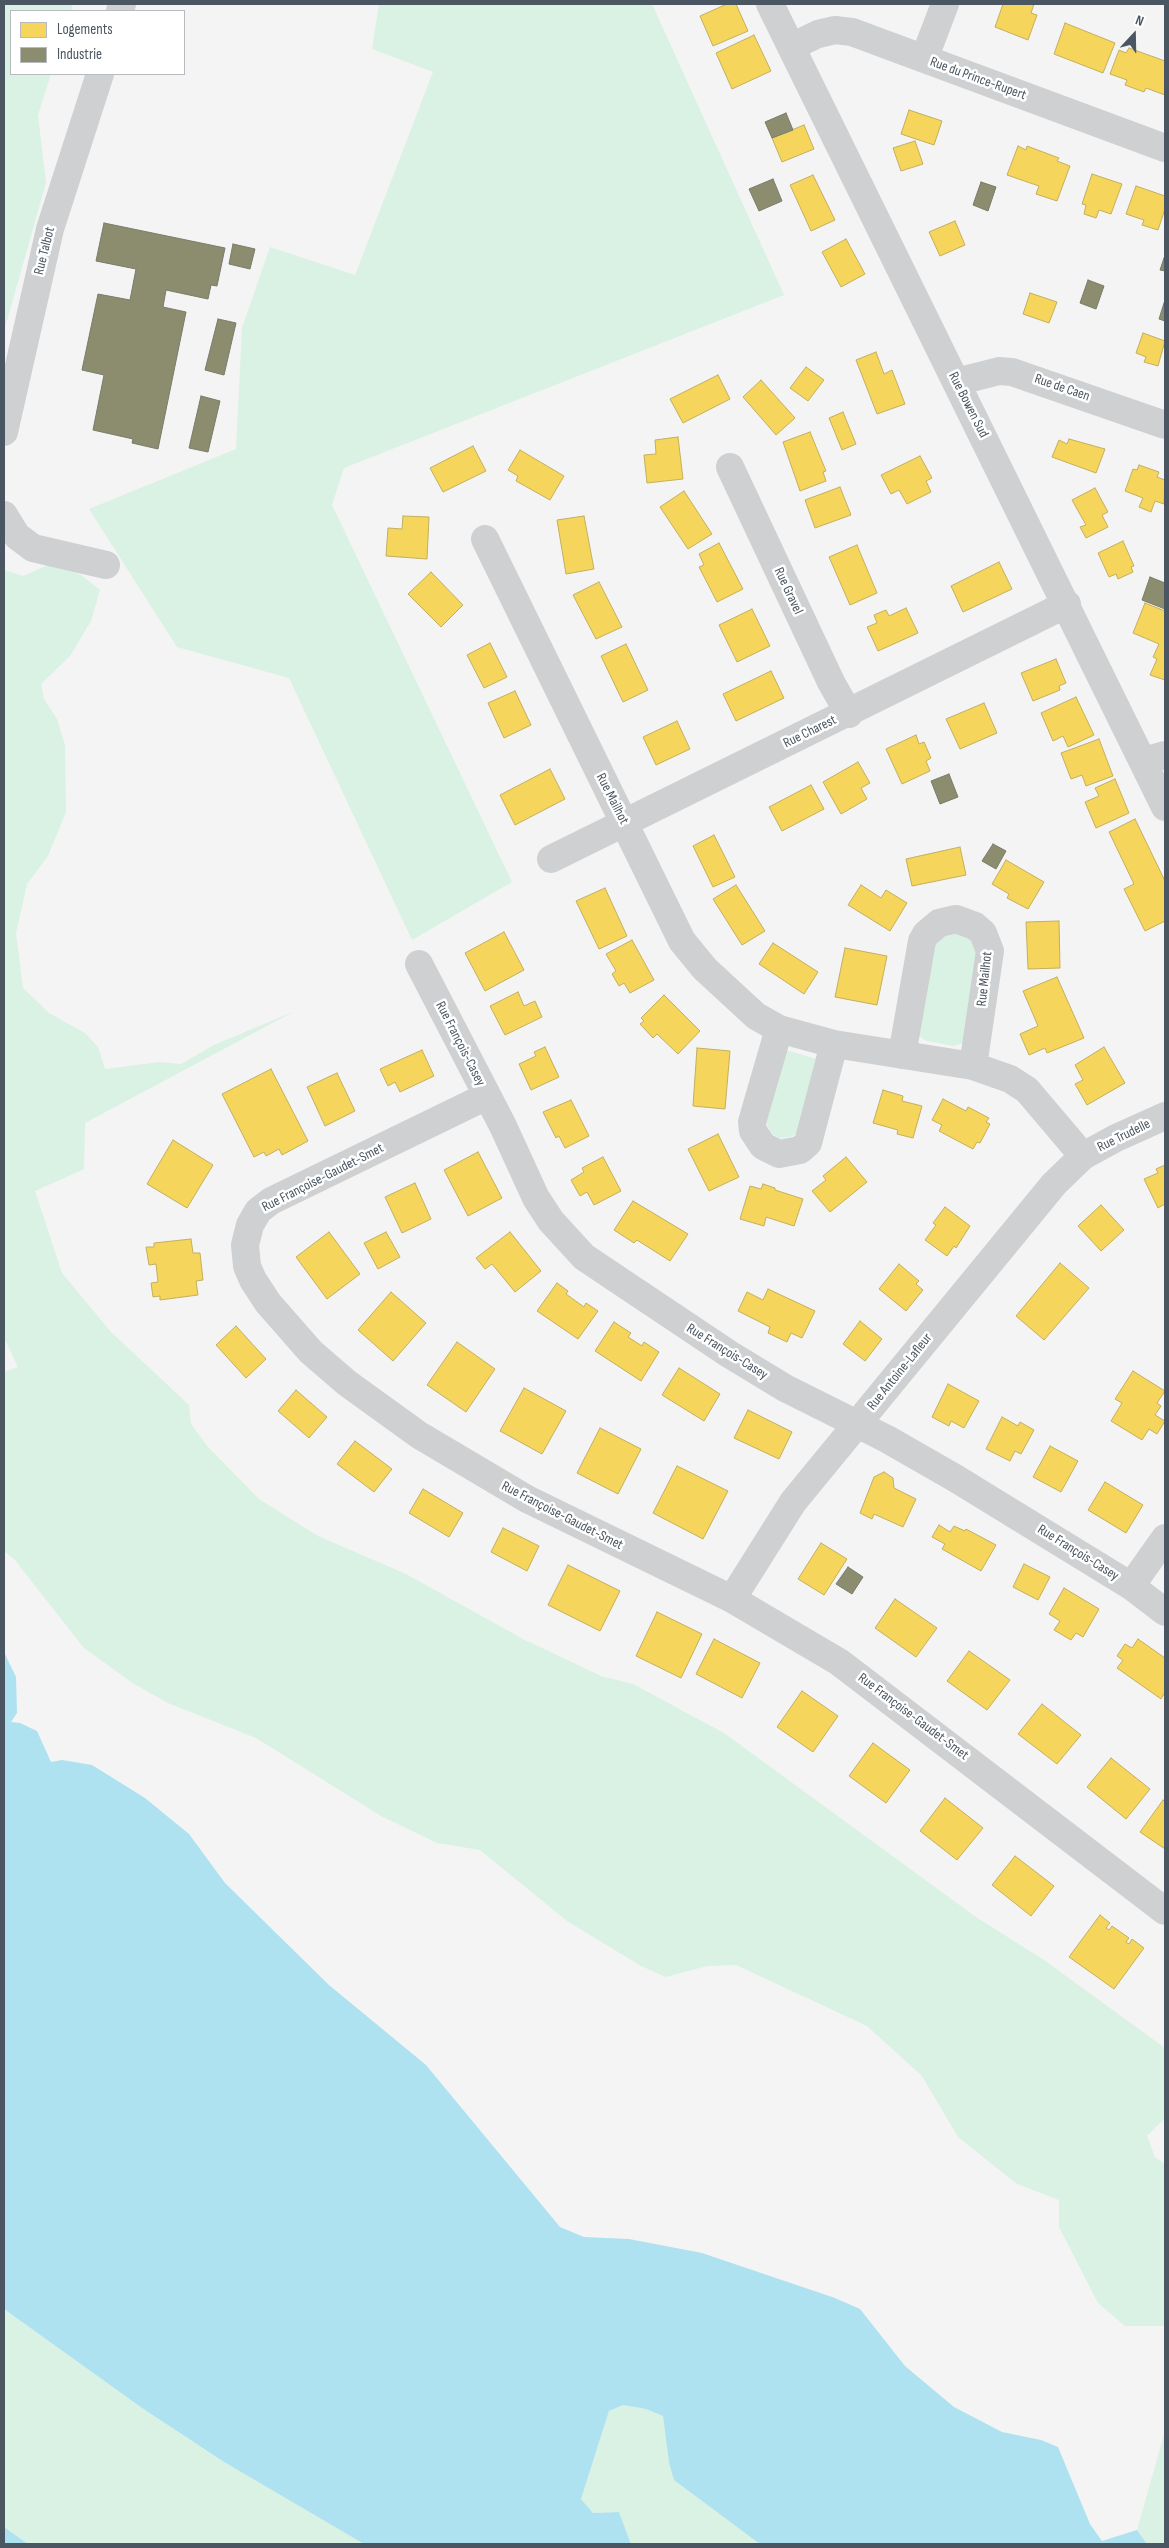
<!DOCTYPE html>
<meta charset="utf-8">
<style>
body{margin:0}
#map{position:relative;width:1169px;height:2548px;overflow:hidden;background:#f4f4f4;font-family:"Sofia Sans Condensed",sans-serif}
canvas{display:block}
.frame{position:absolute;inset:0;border:5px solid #4a5661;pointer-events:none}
.legend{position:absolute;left:10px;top:10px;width:175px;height:65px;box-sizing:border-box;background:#fff;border:1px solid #b7bbc0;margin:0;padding:6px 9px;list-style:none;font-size:15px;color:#4a5661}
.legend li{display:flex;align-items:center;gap:10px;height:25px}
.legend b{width:25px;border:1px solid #b7bbc0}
.north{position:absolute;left:1109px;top:10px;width:50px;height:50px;-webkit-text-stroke:4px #fff;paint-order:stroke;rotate:21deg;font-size:14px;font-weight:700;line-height:20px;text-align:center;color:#4a5661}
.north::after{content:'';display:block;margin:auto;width:18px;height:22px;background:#4a5661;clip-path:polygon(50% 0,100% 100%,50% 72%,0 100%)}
</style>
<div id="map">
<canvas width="1169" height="2548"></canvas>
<div class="frame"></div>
<ul class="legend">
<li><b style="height:14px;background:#f6d55c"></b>Logements</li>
<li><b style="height:14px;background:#8c8c6e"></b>Industrie</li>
</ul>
<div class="north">N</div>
</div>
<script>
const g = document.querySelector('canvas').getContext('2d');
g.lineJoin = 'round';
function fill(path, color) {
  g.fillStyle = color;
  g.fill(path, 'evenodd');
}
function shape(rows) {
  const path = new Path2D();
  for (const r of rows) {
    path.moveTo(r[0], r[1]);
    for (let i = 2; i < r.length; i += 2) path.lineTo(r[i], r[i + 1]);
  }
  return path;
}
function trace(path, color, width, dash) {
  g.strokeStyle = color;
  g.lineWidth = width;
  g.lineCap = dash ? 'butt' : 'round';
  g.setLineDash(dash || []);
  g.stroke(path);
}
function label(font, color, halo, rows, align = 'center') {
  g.font = font + ' "Sofia Sans Condensed",sans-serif';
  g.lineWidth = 5;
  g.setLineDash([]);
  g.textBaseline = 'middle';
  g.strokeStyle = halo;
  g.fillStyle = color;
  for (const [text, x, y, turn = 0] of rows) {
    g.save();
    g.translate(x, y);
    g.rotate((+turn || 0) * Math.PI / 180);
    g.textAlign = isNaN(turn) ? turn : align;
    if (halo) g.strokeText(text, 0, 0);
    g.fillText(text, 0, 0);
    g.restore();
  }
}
fill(shape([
 [4,4,73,4,71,11,11,11,11,74,51,74,38,115,46,183,4,331],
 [379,4,652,4,784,295,344,468,332,505,512,882,412,940,289,678,177,647,89,509,236,449,242,328,270,247,355,275,433,72,372,49],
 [51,564,81,575,100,590,91,621,70,656,41,684,44,699,57,719,65,745,66,812,48,856,27,884,16,933,23,988,49,1013,85,1033,98,1047,105,1069,159,1062,181,1064,214,1045,295,1011,85,1123,84,1169,35,1191,62,1273,111,1332,189,1405,191,1424,208,1447,259,1499,318,1536,406,1574,523,1639,601,1676,633,1684,724,1733,976,1917,1044,1960,1165,2048,1165,2118,1147,2136,1155,2157,1165,2164,1165,2326,1125,2326,1098,2303,1059,2227,1059,2200,1017,2184,958,2137,922,2076,867,2026,736,1965,707,1966,666,1977,641,1966,567,1921,480,1850,437,1843,381,1816,256,1738,168,1703,134,1684,84,1648,14,1559,4,1551,4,1372,18,1367,4,1338,4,570,23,576],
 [953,932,963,933,978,947,963,1043,954,1046,927,1041,919,1036,932,948,943,934],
 [786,1050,820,1060,798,1133,790,1137,779,1138,771,1133,765,1119],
 [4,2309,142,2408,224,2462,364,2544,28,2544,4,2527],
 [623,2405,646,2409,663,2416,669,2463,760,2544,631,2544,619,2512,593,2513,581,2499,609,2411],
 [1165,2431,1165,2544,1147,2544,1137,2530]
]), '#d9f2e3');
fill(shape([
 [4,1652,16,1677,17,1713,11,1722,20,1723,37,1731,51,1762,62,1760,92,1765,145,1798,189,1834,225,1883,329,1985,426,2065,560,2227,584,2237,629,2239,702,2253,835,2298,860,2309,905,2366,954,2407,1002,2432,1041,2440,1058,2447,1090,2524,1102,2541,1137,2530,1147,2544,760,2544,674,2480,669,2463,663,2416,646,2409,623,2405,609,2411,581,2499,593,2513,619,2512,631,2544,364,2544,224,2462,142,2408,4,2309],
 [4,2527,28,2544,4,2544]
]), '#aee2f0');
const homes = shape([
 [727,4,736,4,748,31,713,46,700,16,727,4],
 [1003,4,1034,4,1031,13,1037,15,1028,40,995,27,1003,4],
 [1065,23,1115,43,1103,73,1054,54,1065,23],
 [754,35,771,71,732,89,716,53,754,35],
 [1129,48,1165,61,1165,95,1146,88,1144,92,1125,85,1127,80,1110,74,1119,50,1126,53,1129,48],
 [909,110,942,121,934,145,901,134,909,110],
 [804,125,814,149,782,162,772,138,804,125],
 [915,141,923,164,901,171,893,148,915,141],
 [1018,146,1026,150,1027,146,1059,158,1057,161,1070,166,1057,201,1036,194,1039,186,1007,175,1018,146],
 [1092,174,1122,184,1111,214,1099,210,1096,218,1084,214,1086,205,1082,204,1092,174],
 [813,175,835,220,811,231,790,185,813,175],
 [1136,186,1165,196,1165,209,1158,230,1142,225,1144,220,1126,214,1136,186],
 [955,221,965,245,940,256,929,232,955,221],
 [846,239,865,274,841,287,822,252,846,239],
 [1030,293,1057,302,1049,323,1023,314,1030,293],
 [1143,333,1165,341,1158,366,1144,362,1146,357,1136,353,1143,333],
 [876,352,884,374,892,370,905,404,877,414,856,360,876,352],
 [806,367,824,380,808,401,790,388,806,367],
 [718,375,730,399,683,423,670,399,718,375],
 [761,380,795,418,776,435,743,397,761,380],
 [843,412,856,444,842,450,829,418,843,412],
 [810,432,826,471,823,472,826,481,800,491,783,442,810,432],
 [678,437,683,479,647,483,644,455,656,454,655,440,678,437],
 [1069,439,1105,449,1096,473,1052,457,1059,440,1067,444,1069,439],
 [473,446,486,471,443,492,430,468,473,446],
 [520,450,564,476,550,500,516,481,518,476,508,470,520,450],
 [920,456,932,478,926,481,931,492,907,504,899,490,891,494,881,475,920,456],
 [1139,465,1159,472,1157,477,1165,480,1164,504,1155,501,1151,512,1139,507,1143,498,1125,491,1133,469,1137,470,1139,465],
 [840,487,851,515,815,528,805,500,840,487],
 [1095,488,1108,512,1102,515,1108,527,1086,538,1080,527,1086,525,1072,500,1095,488],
 [684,491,712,534,688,549,660,507,684,491],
 [403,516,429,517,427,559,386,556,388,528,402,529,403,516],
 [584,516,594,569,566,574,557,520,584,516],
 [1123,541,1134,566,1131,567,1133,572,1118,579,1116,574,1109,577,1098,553,1123,541],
 [719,543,743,589,717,602,699,567,704,565,699,554,719,543],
 [857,545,877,593,850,605,829,557,857,545],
 [999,562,1012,589,963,612,951,586,999,562],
 [431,572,463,605,441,627,408,594,431,572],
 [599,582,622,627,596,639,573,595,599,582],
 [1145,603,1165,611,1165,680,1150,675,1157,659,1153,657,1159,644,1133,633,1145,603],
 [906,608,918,633,878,651,867,627,877,623,874,615,886,610,889,616,906,608],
 [752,609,770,646,737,662,719,625,752,609],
 [490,643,507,677,484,688,467,655,490,643],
 [626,644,648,690,623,702,601,656,626,644],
 [1056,659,1066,683,1059,686,1060,690,1033,701,1021,673,1056,659],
 [771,671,784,698,736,721,723,694,771,671],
 [515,691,531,725,504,738,488,703,515,691],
 [1076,697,1094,735,1068,747,1063,736,1053,741,1041,713,1076,697],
 [984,703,997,733,960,749,946,719,984,703],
 [677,721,690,749,656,765,643,737,677,721],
 [916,735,919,744,924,742,931,758,926,761,930,771,902,784,886,749,916,735],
 [1099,739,1113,776,1086,786,1082,775,1071,779,1061,753,1099,739],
 [858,762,870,783,861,788,867,799,841,814,823,782,858,762],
 [550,769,565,799,515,825,500,795,550,769],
 [1115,779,1129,813,1096,828,1085,802,1099,796,1095,788,1115,779],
 [811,785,824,809,782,831,769,807,811,785],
 [1135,819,1165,881,1165,921,1145,931,1124,889,1134,884,1109,832,1135,819],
 [714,835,735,877,713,887,693,846,714,835],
 [960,847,966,875,912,886,906,859,960,847],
 [1006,860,1044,882,1028,909,1007,898,1009,894,992,884,1006,860],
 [736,885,765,931,742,945,713,899,736,885],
 [861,885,881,898,886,890,907,903,890,931,848,905,861,885],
 [605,888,627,936,599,949,576,901,605,888],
 [1059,921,1060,968,1028,969,1026,922,1059,921],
 [504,932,524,970,485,991,465,953,504,932],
 [632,940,654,980,630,993,624,983,619,986,612,974,616,971,606,954,632,940],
 [773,943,818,972,804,994,759,964,773,943],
 [845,948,887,956,877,1005,835,997,845,948],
 [1057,977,1084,1038,1047,1053,1045,1048,1029,1055,1020,1034,1038,1026,1023,991,1057,977],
 [518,992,524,1006,535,1001,542,1017,505,1035,490,1006,518,992],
 [664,995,700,1031,678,1054,657,1034,653,1038,640,1024,644,1021,641,1018,664,995],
 [545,1047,559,1077,531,1090,519,1064,536,1056,534,1052,545,1047],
 [1104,1047,1125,1083,1087,1105,1075,1084,1083,1080,1075,1065,1104,1047],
 [697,1048,730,1051,725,1109,693,1106,697,1048],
 [422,1050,434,1076,400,1092,395,1082,388,1086,380,1069,422,1050],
 [271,1069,308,1141,282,1155,279,1149,266,1156,264,1152,254,1157,222,1094,271,1069],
 [337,1073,355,1111,325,1126,307,1087,337,1073],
 [883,1090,903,1096,902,1101,922,1106,913,1138,897,1134,898,1130,873,1123,883,1090],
 [943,1099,966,1111,968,1107,989,1118,986,1122,990,1124,980,1143,977,1142,973,1149,939,1131,942,1125,932,1120,943,1099],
 [571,1100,589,1136,565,1148,559,1136,556,1138,543,1112,571,1100],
 [718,1134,739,1177,709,1191,688,1149,718,1134],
 [173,1140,213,1165,187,1208,147,1184,173,1140],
 [478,1152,502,1198,468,1216,444,1170,478,1152],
 [603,1157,621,1191,594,1205,587,1192,580,1196,571,1180,584,1172,582,1168,603,1157],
 [846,1157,867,1182,830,1212,812,1191,826,1180,823,1176,846,1157],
 [1165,1165,1165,1204,1158,1208,1144,1179,1158,1173,1156,1169,1165,1165],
 [415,1183,431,1219,402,1233,385,1197,415,1183],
 [763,1184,775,1188,775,1190,803,1199,794,1226,766,1217,764,1226,740,1219,750,1186,761,1189,763,1184],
 [633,1201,688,1234,670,1261,637,1240,634,1243,614,1230,633,1201],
 [1101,1205,1124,1230,1101,1251,1078,1226,1101,1205],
 [945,1207,970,1226,956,1248,954,1246,947,1256,925,1240,936,1225,933,1223,945,1207],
 [329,1232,360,1274,327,1299,296,1257,329,1232],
 [386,1232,400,1257,378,1269,364,1243,386,1232],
 [510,1232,541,1271,515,1292,492,1264,485,1269,476,1258,510,1232],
 [191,1239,193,1253,200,1253,203,1280,196,1281,198,1295,160,1300,160,1296,153,1297,151,1283,158,1282,156,1264,149,1265,146,1247,154,1247,154,1243,191,1239],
 [1060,1263,1089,1288,1044,1340,1016,1316,1060,1263],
 [899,1264,919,1281,916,1284,923,1290,906,1311,879,1289,899,1264],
 [557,1283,568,1291,566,1294,584,1307,586,1303,598,1311,578,1339,537,1311,557,1283],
 [768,1289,815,1311,802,1338,791,1333,787,1342,768,1333,770,1327,738,1311,747,1292,763,1300,768,1289],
 [391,1292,426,1323,393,1361,358,1330,391,1292],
 [860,1321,882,1339,865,1361,843,1344,860,1321],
 [614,1322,631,1333,628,1337,642,1346,644,1342,659,1352,641,1381,595,1351,614,1322],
 [236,1326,266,1359,246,1378,216,1345,236,1326],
 [457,1342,495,1369,466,1412,427,1385,457,1342],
 [679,1368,720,1394,704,1421,662,1395,679,1368],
 [1133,1371,1165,1391,1157,1403,1161,1406,1155,1415,1165,1421,1157,1434,1149,1429,1142,1440,1111,1421,1122,1403,1115,1399,1133,1371],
 [948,1384,979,1401,964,1428,951,1421,949,1426,932,1417,948,1384],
 [524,1388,566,1411,542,1454,500,1431,524,1388],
 [296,1390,327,1417,309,1438,278,1411,296,1390],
 [748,1410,792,1432,779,1459,734,1438,748,1410],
 [1002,1417,1018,1426,1020,1422,1034,1430,1021,1454,1015,1451,1010,1461,986,1449,1002,1417],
 [600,1428,641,1449,618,1494,577,1473,600,1428],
 [355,1441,392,1469,374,1492,337,1464,355,1441],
 [1050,1446,1078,1461,1061,1492,1033,1477,1050,1446],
 [677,1466,728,1491,703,1539,653,1513,677,1466],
 [884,1472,893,1478,894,1488,916,1499,903,1527,874,1514,872,1519,860,1513,874,1477,884,1472],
 [1105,1482,1143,1505,1126,1533,1088,1510,1105,1482],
 [423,1489,463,1513,449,1537,409,1513,423,1489],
 [939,1525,950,1532,954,1526,965,1531,966,1529,996,1545,981,1571,942,1549,945,1544,932,1537,939,1525],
 [503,1528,539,1546,527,1571,491,1552,503,1528],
 [821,1543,847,1559,824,1595,798,1579,821,1543],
 [1024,1564,1050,1577,1038,1600,1013,1587,1024,1564],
 [568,1565,620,1591,600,1631,548,1605,568,1565],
 [1064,1588,1099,1609,1083,1637,1076,1633,1071,1640,1054,1630,1060,1621,1049,1614,1064,1588],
 [895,1599,937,1628,916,1657,875,1628,895,1599],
 [657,1612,702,1634,681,1678,636,1656,657,1612],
 [714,1639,760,1663,742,1698,696,1674,714,1639],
 [1138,1639,1165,1658,1165,1692,1161,1699,1117,1668,1123,1660,1117,1656,1125,1644,1132,1648,1138,1639],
 [969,1651,1010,1680,987,1710,947,1681,969,1651],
 [802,1691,838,1716,813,1752,777,1727,802,1691],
 [1042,1704,1081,1735,1057,1764,1018,1734,1042,1704],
 [873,1743,910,1770,886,1803,849,1776,873,1743],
 [1111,1758,1150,1789,1126,1819,1087,1787,1111,1758],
 [945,1798,983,1828,957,1860,920,1831,945,1798],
 [1163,1800,1165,1802,1165,1849,1140,1832,1163,1800],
 [1015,1856,1054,1886,1031,1916,992,1885,1015,1856],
 [1100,1915,1110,1923,1106,1928,1109,1930,1112,1926,1129,1938,1126,1942,1129,1944,1132,1939,1144,1948,1114,1989,1069,1957,1100,1915]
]);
fill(homes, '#f6d55c');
trace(homes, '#c2af5e', 1);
const industry = shape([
 [786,113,793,130,772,138,765,122,786,113],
 [773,179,782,201,759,211,749,189,773,179],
 [981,182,996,187,988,211,973,205,981,182],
 [104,223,225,248,217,286,211,285,208,299,166,290,163,307,186,312,158,449,132,443,133,439,93,430,104,375,82,370,98,294,130,300,136,269,96,261,104,223],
 [233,244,255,249,250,269,229,264,233,244],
 [1165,255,1165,271,1160,270,1165,255],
 [1088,280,1104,286,1096,309,1080,303,1088,280],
 [1164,303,1165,304,1165,321,1159,319,1164,303],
 [218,319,236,323,224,375,205,370,218,319],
 [201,396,220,401,208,452,189,448,201,396],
 [1150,577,1165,583,1165,609,1142,600,1150,577],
 [949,774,958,797,940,804,931,781,949,774],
 [993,844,1006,851,996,869,982,861,993,844],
 [848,1567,863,1577,852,1594,836,1584,848,1567]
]);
fill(industry, '#8c8c6e');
trace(industry, '#787c6a', 1);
trace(shape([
 [770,4,1165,807],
 [120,11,122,4],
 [791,47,818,34,835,30,852,32,1165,148],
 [924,59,945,4],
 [956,382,999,371,1012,372,1165,425],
 [4,432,50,229,100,74],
 [730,467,831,682,849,714],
 [4,515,17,536,33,548,106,565],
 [485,539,682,941,705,969,756,1016,779,1029,834,1044,973,1066,1010,1079,1027,1090,1083,1156],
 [1144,761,1165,755],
 [551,859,1067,604],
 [419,964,503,1126,536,1198,551,1221,584,1257,729,1354,785,1388,887,1439,955,1478,1131,1586,1165,1612],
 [779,1029,752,1122,753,1131,763,1146,779,1154,800,1150,808,1143,834,1044],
 [902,1055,922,941,926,934,939,923,956,919,975,926,983,933,990,951,973,1066],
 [487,1096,271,1201,258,1211,250,1225,245,1245,247,1266,253,1280,268,1303,311,1352,347,1383,419,1435,527,1499,732,1599,839,1662,1165,1911],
 [1131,1586,1165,1538],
 [732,1599,793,1502,1054,1184,1083,1156,1116,1138,1165,1116]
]), '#ced0d2', 28);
label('14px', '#4a5661', '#fff', [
 ["Rue du Prince-Rupert",978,79,20],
 ["Rue Talbot",45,251,-76],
 ["Rue de Caen",1062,388,19],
 ["Rue Bowen Sud",968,405,63],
 ["Rue Gravel",788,591,65],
 ["Rue Charest",810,732,-26],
 ["Rue Mailhot",612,799,63],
 ["Rue Mailhot",985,979,-84],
 ["Rue François-Casey",460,1044,63],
 ["Rue Trudelle",1124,1136,-26],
 ["Rue Françoise-Gaudet-Smet",323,1178,-27],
 ["Rue François-Casey",727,1352,32],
 ["Rue Antoine-Lafleur",900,1372,-51],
 ["Rue Françoise-Gaudet-Smet",562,1516,27],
 ["Rue François-Casey",1078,1553,32],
 ["Rue Françoise-Gaudet-Smet",913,1717,37]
]);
</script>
